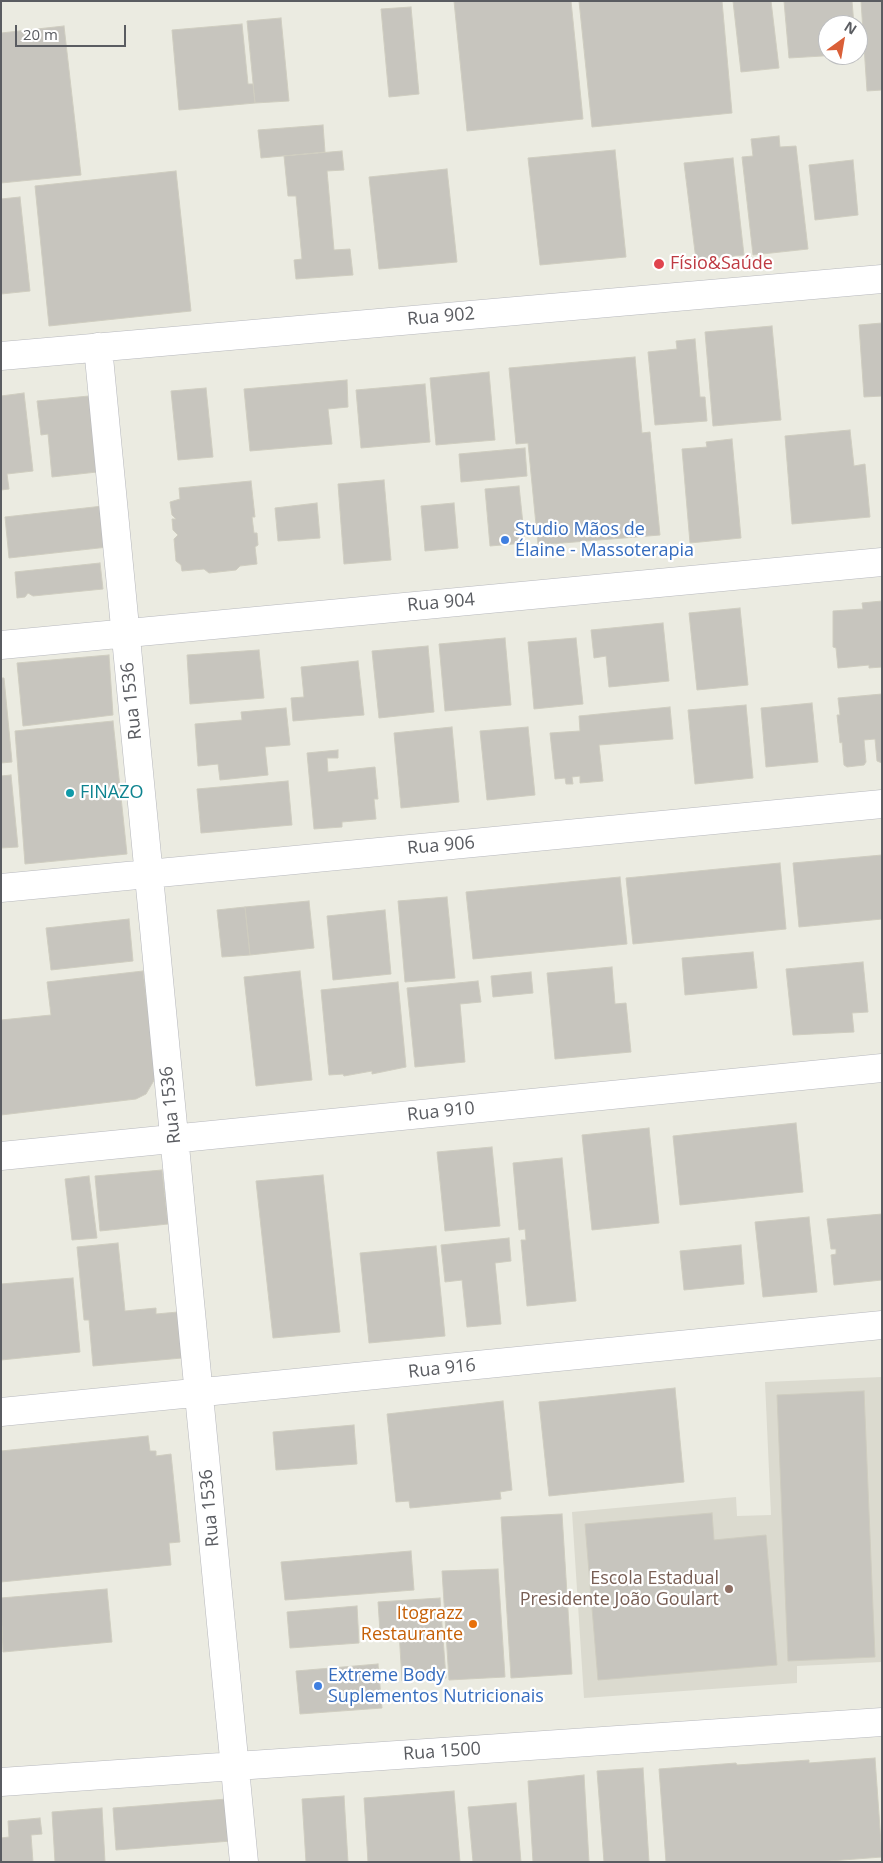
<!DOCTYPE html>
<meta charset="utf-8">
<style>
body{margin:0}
#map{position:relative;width:883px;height:1863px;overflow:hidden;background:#ebebe1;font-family:"Open Sans",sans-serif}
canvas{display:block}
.frame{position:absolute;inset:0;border:2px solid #5a5c61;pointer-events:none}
.north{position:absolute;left:818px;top:15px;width:50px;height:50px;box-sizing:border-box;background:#fff;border:1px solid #bdbec0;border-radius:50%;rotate:32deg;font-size:14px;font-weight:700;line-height:20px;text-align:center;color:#5a5c61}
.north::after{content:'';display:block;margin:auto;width:18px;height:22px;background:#da5f38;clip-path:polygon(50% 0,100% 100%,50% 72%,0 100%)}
.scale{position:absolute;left:15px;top:25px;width:111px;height:22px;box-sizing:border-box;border:2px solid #5a5c61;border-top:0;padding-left:6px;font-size:15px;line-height:18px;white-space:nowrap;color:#5a5c61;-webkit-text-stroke:4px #fff;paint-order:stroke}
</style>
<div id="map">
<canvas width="883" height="1863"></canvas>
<div class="frame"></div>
<div class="north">N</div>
<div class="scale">20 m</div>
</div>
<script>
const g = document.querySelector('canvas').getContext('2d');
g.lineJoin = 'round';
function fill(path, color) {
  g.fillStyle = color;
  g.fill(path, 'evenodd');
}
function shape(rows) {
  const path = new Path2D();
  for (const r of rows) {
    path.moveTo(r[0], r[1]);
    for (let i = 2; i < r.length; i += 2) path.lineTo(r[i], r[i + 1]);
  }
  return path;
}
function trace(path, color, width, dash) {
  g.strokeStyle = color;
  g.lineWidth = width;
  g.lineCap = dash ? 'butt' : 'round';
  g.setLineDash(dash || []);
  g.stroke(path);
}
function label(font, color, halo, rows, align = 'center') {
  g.font = font + ' "Open Sans",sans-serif';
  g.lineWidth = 4.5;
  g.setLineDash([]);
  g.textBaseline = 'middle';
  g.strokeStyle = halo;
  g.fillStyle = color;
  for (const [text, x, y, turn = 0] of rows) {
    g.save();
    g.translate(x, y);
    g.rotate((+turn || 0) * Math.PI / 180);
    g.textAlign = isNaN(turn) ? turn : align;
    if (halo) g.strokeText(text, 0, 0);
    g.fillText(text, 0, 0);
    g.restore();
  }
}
fill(shape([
 [882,1377,882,1662,797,1666,797,1683,584,1698,572,1512,736,1497,737,1516,771,1515,765,1382]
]), '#dbdacf');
const building = shape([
 [454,1,571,1,583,119,467,131,454,1],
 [579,1,722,1,732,113,592,127,579,1],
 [733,1,771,1,779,68,741,72,733,1],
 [784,1,852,1,854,25,828,25,828,55,839,55,789,58,784,1],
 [861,1,882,1,882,90,867,91,861,1],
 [411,7,419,94,389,97,381,9,411,7],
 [281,18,289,101,255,103,247,21,281,18],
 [242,24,248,84,253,84,255,103,179,110,172,30,242,24],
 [64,26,81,175,1,183,1,33,64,26],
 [323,125,325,152,261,158,258,130,323,125],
 [779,136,780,147,796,146,808,249,753,255,742,157,753,156,751,139,779,136],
 [615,150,626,257,540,265,528,158,615,150],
 [342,151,344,170,327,171,334,250,350,249,353,275,296,279,294,260,302,259,296,196,288,196,284,156,342,151],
 [733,158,744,255,696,260,684,163,733,158],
 [853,160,858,215,815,220,809,165,853,160],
 [447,169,457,262,379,269,369,177,447,169],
 [176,171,191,311,49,326,35,186,176,171],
 [20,197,30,291,1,294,1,199,20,197],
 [882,323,882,396,864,397,859,325,882,323],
 [772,326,781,420,713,426,705,332,772,326],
 [695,339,700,397,705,397,707,421,655,425,648,352,677,349,676,341,695,339],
 [635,357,642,433,650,432,660,535,538,545,528,443,516,444,509,368,635,357],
 [489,372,495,440,436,445,430,378,489,372],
 [347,380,348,407,328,409,332,444,250,451,244,389,347,380],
 [425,384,430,442,361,448,356,390,425,384],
 [206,388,213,457,178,460,171,391,206,388],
 [24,393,33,471,7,474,9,489,1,490,1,396,24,393],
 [89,396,97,472,52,477,48,434,41,435,37,401,89,396],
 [850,430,854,466,865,464,870,517,792,524,785,436,850,430],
 [732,439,741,538,690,543,682,449,707,447,706,442,732,439],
 [525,448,527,476,461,482,459,454,525,448],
 [384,480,391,560,344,564,338,484,384,480],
 [251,481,255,517,252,517,254,533,257,533,258,545,255,547,257,564,240,566,236,570,209,573,204,569,182,571,181,565,176,561,174,539,178,535,173,530,172,519,176,519,172,515,170,502,180,499,179,488,251,481],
 [519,486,525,543,490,546,485,489,519,486],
 [317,503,320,538,278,541,275,508,317,503],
 [454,503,458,548,425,551,421,506,454,503],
 [103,506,108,547,9,558,5,517,103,506],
 [100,563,103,589,33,596,28,593,25,597,17,598,15,572,100,563],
 [882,601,882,667,869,668,869,665,838,668,836,648,833,647,833,611,863,609,862,603,882,601],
 [740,608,748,685,697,690,689,613,740,608],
 [663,623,669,681,609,687,606,656,594,658,591,630,663,623],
 [505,638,511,705,445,711,439,644,505,638],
 [576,638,583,704,534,709,528,642,576,638],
 [428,646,434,712,379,718,372,651,428,646],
 [259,650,264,698,190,704,187,655,259,650],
 [109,655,113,715,23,726,17,663,109,655],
 [358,661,364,715,293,721,291,698,304,697,301,667,358,661],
 [1,678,4,678,12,762,1,763,1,678],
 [882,694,882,763,877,761,875,739,864,740,866,762,864,765,847,767,844,765,842,742,840,743,837,715,840,715,838,698,882,694],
 [812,703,818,762,766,767,761,708,812,703],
 [746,705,753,778,695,784,688,710,746,705],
 [670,707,673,739,599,745,603,781,580,783,580,776,572,777,573,784,566,784,565,778,555,779,550,733,580,731,579,716,670,707],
 [286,708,290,745,265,747,268,775,220,780,218,764,198,766,195,724,242,720,241,712,286,708],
 [113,721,127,854,25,864,15,731,113,721],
 [452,727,459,802,401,808,394,733,452,727],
 [528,727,535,795,487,800,480,731,528,727],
 [338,750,338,758,327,758,328,772,375,767,378,799,374,799,376,819,342,822,342,827,314,829,307,753,338,750],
 [11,775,18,847,1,848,1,776,11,775],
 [288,781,292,825,201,833,197,789,288,781],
 [882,855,882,919,799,927,793,863,882,855],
 [780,863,786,929,633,944,626,878,780,863],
 [620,877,627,944,473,959,466,892,620,877],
 [447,897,455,978,405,982,398,901,447,897],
 [309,901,314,948,250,955,245,907,309,901],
 [245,907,250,955,222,957,217,910,245,907],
 [385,910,391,974,333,980,327,916,385,910],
 [129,919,133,961,51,970,46,928,129,919],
 [753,952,757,988,685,995,682,958,753,952],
 [863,962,868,1012,852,1013,854,1032,793,1035,786,969,863,962],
 [612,967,615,1004,626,1003,631,1052,555,1059,547,973,612,967],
 [143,971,156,1077,146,1094,136,1099,1,1115,1,1020,51,1015,47,982,143,971],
 [300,971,312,1080,256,1086,244,977,300,971],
 [531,972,533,993,493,997,491,976,531,972],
 [478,981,481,1002,460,1004,465,1062,415,1067,407,988,478,981],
 [398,982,406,1067,372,1074,372,1071,344,1076,343,1074,329,1075,321,990,398,982],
 [796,1123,803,1192,680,1205,673,1136,796,1123],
 [649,1128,659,1223,592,1230,582,1135,649,1128],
 [492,1147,500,1226,445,1231,437,1152,492,1147],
 [562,1158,576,1301,527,1306,521,1240,526,1240,525,1229,519,1230,513,1163,562,1158],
 [162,1170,168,1224,100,1231,95,1176,162,1170],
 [323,1175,340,1332,273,1338,256,1181,323,1175],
 [89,1176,97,1238,72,1240,65,1179,89,1176],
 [882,1214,882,1280,834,1285,831,1255,836,1254,836,1249,831,1249,827,1219,882,1214],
 [809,1217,817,1292,763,1297,755,1222,809,1217],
 [509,1238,511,1261,495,1263,501,1324,467,1327,462,1280,445,1282,441,1245,509,1238],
 [118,1243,125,1311,156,1308,156,1314,178,1312,182,1358,93,1366,89,1320,84,1320,77,1247,118,1243],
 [741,1245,744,1284,684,1290,680,1251,741,1245],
 [436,1246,445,1336,369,1343,360,1253,436,1246],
 [73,1278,80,1352,1,1360,1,1284,73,1278],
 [675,1388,684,1482,549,1496,539,1402,675,1388],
 [864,1391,875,1657,788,1661,777,1395,864,1391],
 [503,1401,512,1490,500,1492,501,1499,410,1508,409,1501,396,1502,387,1414,503,1401],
 [354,1425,357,1464,276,1470,273,1432,354,1425],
 [148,1436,150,1451,156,1451,156,1456,171,1454,180,1542,169,1543,171,1565,1,1582,1,1451,148,1436],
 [712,1513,714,1540,766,1535,777,1665,598,1680,585,1524,712,1513],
 [562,1514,572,1674,511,1678,501,1517,562,1514],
 [411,1551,414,1590,285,1600,281,1562,411,1551],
 [498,1569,505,1677,449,1680,442,1571,498,1569],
 [107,1589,112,1642,3,1652,1,1598,107,1589],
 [440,1598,446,1678,402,1681,399,1631,380,1632,378,1602,440,1598],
 [357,1606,359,1643,290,1648,287,1612,357,1606],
 [378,1664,382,1708,300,1714,296,1671,378,1664],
 [875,1758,882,1857,816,1862,666,1862,659,1769,736,1763,737,1765,809,1760,809,1763,875,1758],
 [643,1768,649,1862,604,1862,597,1771,643,1768],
 [584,1775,589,1862,533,1862,528,1781,584,1775],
 [454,1791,460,1862,368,1862,364,1798,454,1791],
 [344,1796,348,1862,306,1862,302,1799,344,1796],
 [227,1799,231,1841,116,1850,113,1808,227,1799],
 [516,1803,521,1862,473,1862,468,1807,516,1803],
 [102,1808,105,1862,55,1862,52,1812,102,1808],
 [40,1818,42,1834,31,1835,33,1862,1,1862,1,1838,9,1837,8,1821,40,1818]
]);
fill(building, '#c7c5be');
trace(building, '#cfcdc0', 1);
const minor = shape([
 [98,347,244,1862],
 [1,356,882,279],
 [1,645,882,562],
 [1,888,882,804],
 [1,1156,882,1068],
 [1,1412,882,1325],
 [1,1782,882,1722]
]);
trace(minor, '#b7b8bd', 29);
trace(minor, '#fff', 28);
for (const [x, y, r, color] of [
 [659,264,6,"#e0444e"],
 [505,540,5,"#3f7fe0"],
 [70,793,5,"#0f9aa8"],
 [729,1589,5,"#8d6e63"],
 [473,1624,5,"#e8710a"],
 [318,1686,5,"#3f7fe0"]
]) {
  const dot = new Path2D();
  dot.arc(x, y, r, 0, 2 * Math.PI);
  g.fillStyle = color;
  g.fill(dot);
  trace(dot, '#fff', 2);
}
label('18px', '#be3a42', '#fff', [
 ["Físio&Saúde",670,264]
], 'left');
label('18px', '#5a5c61', '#fff', [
 ["Rua 902",441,317,-5],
 ["Rua 904",441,603,-5],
 ["Rua 1536",132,701,-96],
 ["Rua 906",441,846,-5],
 ["Rua 1536",171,1105,-96],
 ["Rua 910",441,1112,-6],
 ["Rua 916",442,1369,-6],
 ["Rua 1536",210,1508,-95],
 ["Rua 1500",442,1752,-4]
]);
label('18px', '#366cbe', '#fff', [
 ["Studio Mãos de",515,530],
 ["Élaine - Massoterapia",515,551],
 ["Extreme Body",328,1676],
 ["Suplementos Nutricionais",328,1697]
], 'left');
label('18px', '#0d838f', '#fff', [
 ["FINAZO",80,793]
], 'left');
label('18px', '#785e54', '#fff', [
 ["Escola Estadual",719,1579],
 ["Presidente João Goulart",719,1600]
], 'right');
label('18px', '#c56008', '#fff', [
 ["Itograzz",463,1614],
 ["Restaurante",463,1635]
], 'right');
</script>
